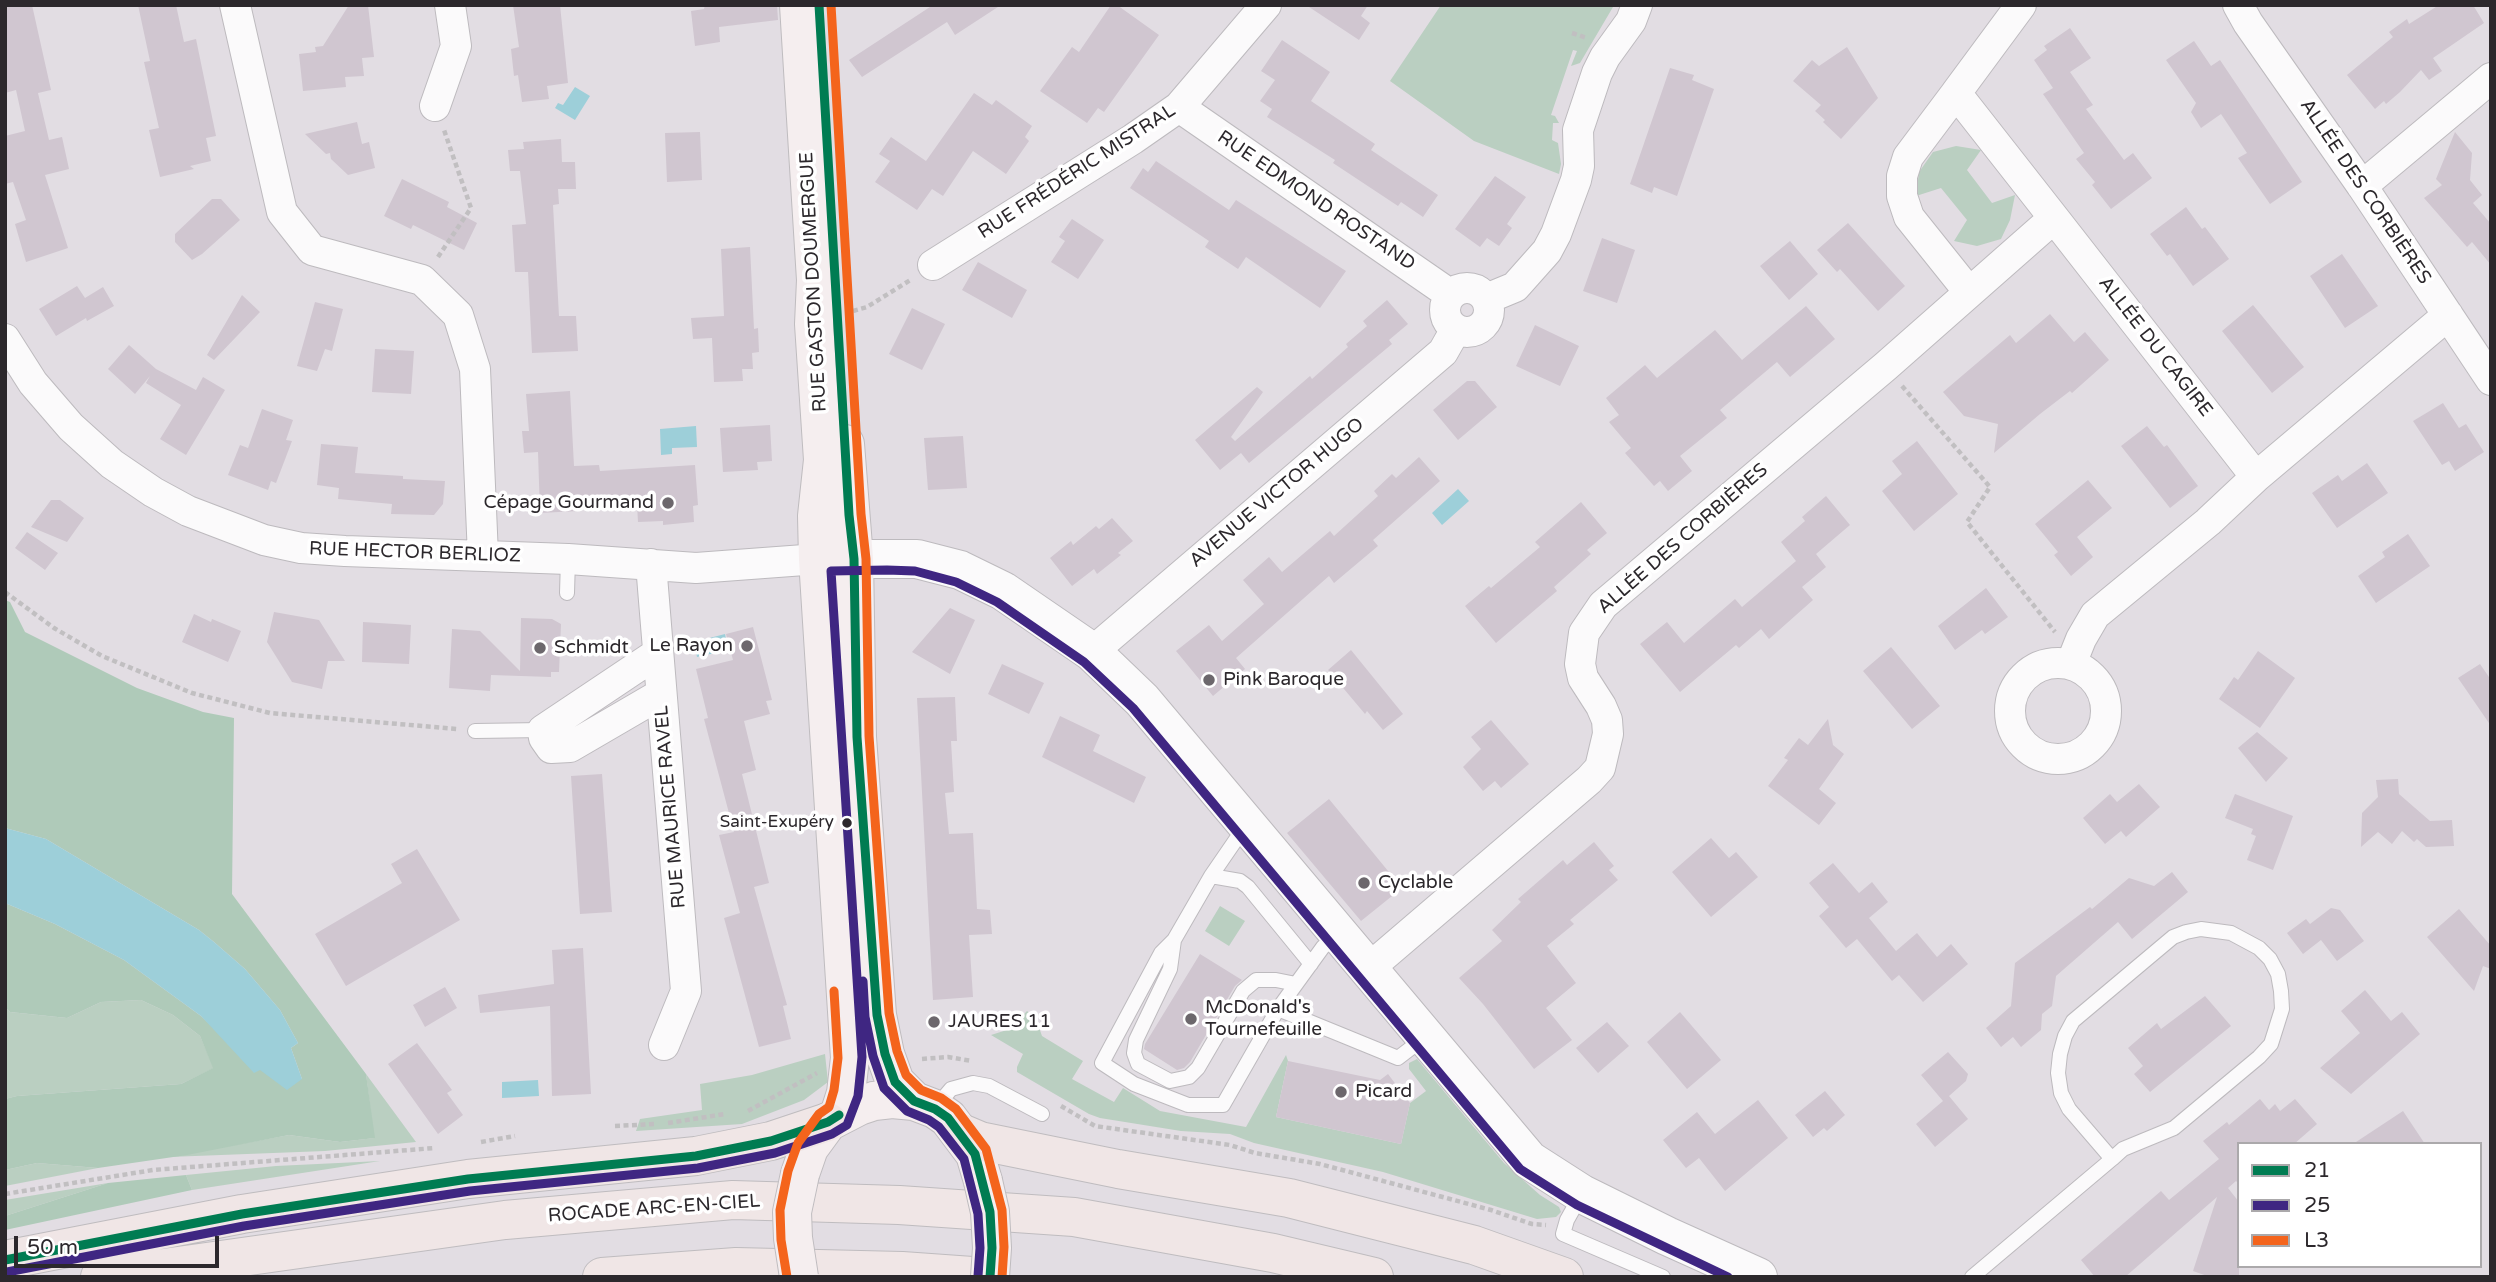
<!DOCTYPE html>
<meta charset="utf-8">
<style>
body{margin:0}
#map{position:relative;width:2496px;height:1282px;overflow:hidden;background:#e2dde3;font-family:"Varela Round",sans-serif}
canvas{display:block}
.frame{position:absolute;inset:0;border:7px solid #2c282c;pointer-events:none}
.legend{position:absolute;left:2237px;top:1142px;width:245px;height:126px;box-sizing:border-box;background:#fff;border:2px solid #aba9ab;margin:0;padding:9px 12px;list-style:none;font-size:21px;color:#2c282c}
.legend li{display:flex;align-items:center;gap:14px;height:35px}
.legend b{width:35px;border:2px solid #aba9ab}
.scale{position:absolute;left:14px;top:1236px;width:205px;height:32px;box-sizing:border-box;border:4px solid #2c282c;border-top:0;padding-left:9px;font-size:21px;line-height:24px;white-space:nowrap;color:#2c282c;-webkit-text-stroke:5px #fff;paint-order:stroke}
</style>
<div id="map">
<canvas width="2496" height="1282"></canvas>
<div class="frame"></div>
<ul class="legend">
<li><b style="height:9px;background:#007c52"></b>21</li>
<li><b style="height:9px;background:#3f2682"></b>25</li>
<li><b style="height:9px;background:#f4641c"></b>L3</li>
</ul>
<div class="scale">50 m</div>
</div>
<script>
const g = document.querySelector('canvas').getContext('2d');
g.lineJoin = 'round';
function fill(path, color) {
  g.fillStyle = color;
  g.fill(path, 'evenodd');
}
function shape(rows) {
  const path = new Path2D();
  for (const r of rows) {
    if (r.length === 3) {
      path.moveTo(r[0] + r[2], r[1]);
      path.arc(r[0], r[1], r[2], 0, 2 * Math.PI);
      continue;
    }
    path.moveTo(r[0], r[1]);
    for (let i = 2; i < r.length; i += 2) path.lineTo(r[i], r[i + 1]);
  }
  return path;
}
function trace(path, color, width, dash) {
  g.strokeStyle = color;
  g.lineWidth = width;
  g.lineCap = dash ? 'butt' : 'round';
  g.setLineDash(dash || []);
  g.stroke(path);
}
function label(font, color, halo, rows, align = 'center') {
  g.font = font + ' "Varela Round",sans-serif';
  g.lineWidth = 7;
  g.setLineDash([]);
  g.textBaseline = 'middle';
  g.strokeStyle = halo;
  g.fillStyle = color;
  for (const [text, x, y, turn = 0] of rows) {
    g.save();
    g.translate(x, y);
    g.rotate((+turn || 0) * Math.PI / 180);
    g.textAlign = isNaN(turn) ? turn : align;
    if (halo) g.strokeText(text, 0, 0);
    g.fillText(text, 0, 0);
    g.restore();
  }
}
fill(shape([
 [1441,5,1608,5,1613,7,1580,63,1571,66,1577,51,1573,50,1551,115,1555,116,1559,123,1553,123,1552,140,1558,143,1561,164,1559,174,1474,141,1390,81],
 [1956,146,1981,150,1967,170,1992,203,2015,195,2010,220,2001,239,1977,246,1954,241,1967,220,1941,188,1916,196,1919,172,1933,152],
 [1220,906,1245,921,1229,946,1205,931],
 [141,1000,173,1015,200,1036,214,1068,181,1084,17,1096,5,1099,5,1007,10,1012,67,1018,101,1002],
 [1027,1011,1036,1019,1042,1036,1083,1061,1072,1079,1114,1102,1123,1088,1160,1111,1246,1127,1286,1055,1288,1061,1276,1117,1401,1144,1410,1103,1426,1091,1409,1069,1409,1063,1417,1059,1504,1163,1540,1195,1559,1207,1561,1212,1556,1217,1537,1219,1383,1172,1254,1143,1230,1134,1181,1131,1100,1118,1089,1114,1017,1072,1017,1067,1023,1054,991,1035,1010,1029],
 [825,1054,828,1082,804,1100,742,1124,636,1131,640,1119,702,1110,700,1084,752,1075],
 [366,1074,416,1142,325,1151,169,1157,289,1135,340,1142,374,1138],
 [380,1161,192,1190,186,1175,276,1166],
 [37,1163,98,1168,5,1186,5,1170],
 [108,1183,5,1216,5,1200]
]), '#bacfc1');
fill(shape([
 [5,600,10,602,25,632,137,688,203,712,234,718,232,894,366,1074,375,1138,340,1142,289,1135,187,1155,98,1168,37,1163,5,1170,5,1099,17,1096,181,1084,213,1068,200,1036,173,1015,141,1000,101,1002,67,1018,10,1012,5,1007,5,903,55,924,124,960,201,1016,260,1069,302,1079,291,1048,298,1043,280,1010,245,969,214,942,199,930,46,839,5,828],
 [186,1175,192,1190,5,1230,5,1216,108,1183]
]), '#afcab9');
fill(shape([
 [575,87,590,96,575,120,555,108,558,103,563,105],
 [696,426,697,447,672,448,672,454,661,455,660,429],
 [1458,489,1469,501,1442,525,1432,513],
 [725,634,728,650,697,657,694,642],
 [5,828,46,839,199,930,214,942,245,969,280,1010,298,1043,291,1048,302,1079,287,1090,260,1070,254,1073,201,1016,124,960,55,924,5,903],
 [538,1080,539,1096,502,1098,502,1082]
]), '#9dcfd9');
fill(shape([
 [5,5,32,5,51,90,38,93,49,140,62,137,69,169,45,175,68,248,26,262,15,224,26,220,13,182,5,184,5,136,25,131,16,90,5,93],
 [138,5,176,5,184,42,196,39,216,136,206,138,211,161,190,166,194,169,160,177,149,130,159,128,144,62,150,61],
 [349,5,368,5,374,57,362,58,364,76,345,77,346,87,303,91,299,54,316,52,315,47,323,46],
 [513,5,560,5,568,83,547,86,549,99,522,102,518,75,514,76,511,49,519,47],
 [705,5,777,5,778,20,719,27,720,42,695,46,691,11,704,9],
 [933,5,1001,5,955,35,947,22,862,77,849,60],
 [1111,5,1117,5,1159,35,1104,112,1098,108,1087,123,1040,91,1072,47,1079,52],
 [1306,5,1368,5,1361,16,1370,23,1359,40],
 [2439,5,2473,5,2484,23,2433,58,2442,71,2429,80,2421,70,2400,92,2386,104,2384,101,2375,109,2347,75,2393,37,2389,32,2407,19,2409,24],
 [2070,28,2091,58,2070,72,2093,105,2086,109,2124,160,2133,153,2152,178,2111,209,2092,185,2095,182,2076,159,2084,153,2043,94,2053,88,2034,60,2047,50,2044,46],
 [1282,40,1330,72,1311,101,1375,144,1371,150,1438,195,1423,217,1401,202,1398,206,1333,163,1335,160,1267,117,1272,109,1260,101,1275,80,1261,71],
 [2194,41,2211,66,2220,60,2302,182,2270,204,2238,158,2247,153,2221,114,2201,128,2191,112,2196,103,2166,60],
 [1847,47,1878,98,1841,139,1823,122,1825,120,1815,111,1821,105,1793,81,1812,60,1819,66],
 [1670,68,1694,75,1692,80,1714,89,1677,196,1654,187,1652,193,1630,184],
 [974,93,992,105,996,100,1032,126,1025,137,1029,141,1006,174,973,151,943,196,932,189,917,210,875,182,890,161,879,154,891,137,926,161],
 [357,122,362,144,369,142,375,168,348,175,331,159,330,153,326,154,305,134],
 [700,132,702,180,667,182,665,133],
 [2455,132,2472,153,2470,180,2482,195,2473,203,2491,224,2491,265,2472,242,2467,247,2424,198,2442,185,2436,179],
 [561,139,562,162,575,162,576,189,558,189,559,204,553,205,559,316,576,316,578,351,532,353,528,272,515,272,512,225,526,224,520,171,510,171,508,150,524,149,523,142],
 [1156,161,1229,210,1236,200,1346,271,1320,308,1246,257,1238,269,1205,247,1209,241,1130,188,1143,168,1148,172],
 [1495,176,1526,197,1507,224,1512,228,1499,246,1487,238,1480,247,1455,229],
 [402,179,449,202,447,207,477,223,464,250,413,225,411,229,384,216],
 [212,199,221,199,240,220,202,254,192,260,175,242,175,234],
 [2186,207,2202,229,2205,227,2229,259,2193,286,2170,254,2167,256,2150,234],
 [1072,219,1104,240,1078,279,1051,262,1065,241,1059,237],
 [1848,223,1905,286,1878,311,1840,269,1837,272,1817,250],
 [1602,238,1635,250,1617,303,1583,291],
 [1790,241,1818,274,1789,300,1760,266],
 [750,247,754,329,758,328,759,352,752,353,753,369,742,369,743,381,714,382,712,338,693,339,691,318,724,316,721,249],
 [2342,254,2378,306,2345,328,2310,276],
 [978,262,1027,290,1012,318,962,290],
 [77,286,85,298,103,287,114,306,87,321,86,318,56,336,39,309],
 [242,295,260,312,214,360,207,355],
 [1387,300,1408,324,1389,340,1392,344,1249,463,1241,453,1220,470,1195,440,1257,387,1263,392,1231,437,1235,441,1310,376,1312,379,1348,347,1346,344,1367,326,1363,321],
 [315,302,343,309,332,351,325,349,317,371,297,366],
 [2253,305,2304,367,2272,393,2222,331],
 [1806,306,1835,339,1790,377,1777,362,1720,410,1727,418,1680,456,1692,471,1668,491,1660,481,1654,486,1625,453,1631,448,1609,422,1619,415,1606,398,1645,365,1657,378,1715,330,1742,360],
 [912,308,945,324,922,370,889,354],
 [2050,314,2074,342,2085,332,2109,360,2072,393,2070,391,2040,414,1994,453,1998,424,1964,416,1943,392,2010,335,2016,343],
 [1535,325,1579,346,1560,386,1516,366],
 [129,345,156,369,196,390,203,377,225,390,186,455,160,439,181,405,146,383,150,376,135,394,108,369],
 [375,349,414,351,411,394,372,392],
 [1467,381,1475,381,1497,407,1458,440,1433,410],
 [570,391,574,466,599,465,600,471,695,465,698,505,693,506,694,522,663,525,663,521,638,522,637,504,577,506,578,511,540,513,538,452,524,453,522,431,529,431,526,394],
 [2443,403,2459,428,2466,424,2484,452,2455,471,2449,461,2442,465,2413,421],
 [262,409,293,420,286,440,292,441,276,483,271,481,268,490,228,475,240,445,248,448],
 [770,425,772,461,757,462,758,470,723,472,720,428],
 [2147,426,2164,447,2167,445,2198,486,2170,508,2121,446],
 [963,436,967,488,928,490,924,438],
 [1917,441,1958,494,1914,531,1882,491,1902,474,1892,461],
 [321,444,358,447,355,473,403,476,403,479,445,481,443,504,434,515,391,514,392,504,338,499,339,488,317,485],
 [1419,457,1440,481,1373,540,1378,546,1334,583,1329,576,1236,658,1245,669,1213,696,1176,651,1209,625,1222,641,1264,604,1243,580,1269,557,1282,572,1330,531,1334,536,1378,496,1374,491,1392,474,1396,478],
 [2367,463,2388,493,2337,528,2312,493,2338,475,2342,481],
 [2088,480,2112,508,2077,537,2093,557,2071,576,2054,555,2058,552,2035,524],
 [1826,496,1850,525,1816,554,1826,567,1802,587,1813,600,1769,639,1761,629,1739,648,1736,645,1680,692,1640,644,1667,622,1684,643,1735,599,1742,607,1796,561,1781,542,1805,521,1802,517],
 [51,500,60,500,84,518,67,542,31,527],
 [1581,502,1607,533,1587,550,1591,554,1554,587,1557,591,1496,643,1465,606,1489,586,1491,588,1540,547,1535,542],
 [1112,518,1133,541,1118,553,1121,555,1097,574,1094,569,1072,586,1050,558,1071,541,1073,545,1096,526,1099,529],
 [27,532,58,553,45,570,15,548],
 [2408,534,2430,566,2376,603,2358,576,2385,557,2382,552],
 [1986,588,2008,617,1985,634,1982,630,1955,650,1938,626],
 [950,608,975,620,950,674,912,652],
 [274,612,319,620,345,661,328,661,322,689,292,682,267,642],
 [194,614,211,622,212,619,241,631,228,662,182,642],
 [521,618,552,619,561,624,559,672,551,672,551,677,491,675,490,691,449,688,452,629,480,631,520,671],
 [363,622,411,625,409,664,362,662],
 [753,627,772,700,766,701,770,714,744,721,756,770,742,774,769,883,754,887,787,1005,783,1006,791,1039,759,1047,724,918,740,913,719,835,734,832,704,719,708,718,696,669,733,660,726,634],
 [1891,647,1940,706,1912,729,1863,671],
 [1351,650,1403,714,1383,730,1367,711,1365,714,1328,670],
 [2258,651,2295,678,2260,728,2219,699,2234,677,2238,680],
 [1002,664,1044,683,1029,714,988,694],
 [2480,664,2491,680,2491,726,2458,678],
 [955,697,957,741,951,741,954,792,945,793,949,834,973,833,977,909,990,910,992,934,969,935,973,997,933,1000,917,698],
 [1060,716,1100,735,1093,751,1146,777,1134,803,1042,757],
 [1828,719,1833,745,1844,754,1819,789,1836,803,1819,825,1768,786,1788,760,1784,758,1799,738,1808,745],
 [1491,720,1529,764,1501,788,1495,781,1483,791,1463,767,1481,749,1471,737],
 [2257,732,2288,758,2266,782,2238,748],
 [602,774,612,912,580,914,571,776],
 [2398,779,2399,794,2430,821,2452,820,2454,846,2426,847,2417,839,2414,842,2402,831,2392,844,2378,832,2361,847,2362,813,2378,797,2376,780],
 [2139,784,2160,807,2126,837,2121,831,2105,844,2083,818,2110,794,2117,802],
 [2235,794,2293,816,2273,870,2247,860,2256,836,2251,834,2253,829,2225,818],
 [1329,799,1402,888,1361,921,1287,833],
 [1711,838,1729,858,1736,852,1758,877,1711,917,1672,872],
 [1594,842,1614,866,1609,870,1618,880,1570,920,1574,924,1547,946,1576,983,1546,1008,1572,1040,1534,1069,1483,1004,1459,978,1502,941,1492,930,1521,902,1518,899,1563,860,1567,865],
 [417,849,460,920,346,986,315,934,402,883,391,864],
 [1833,863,1859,893,1872,882,1888,902,1869,918,1896,951,1917,933,1937,957,1951,944,1968,964,1923,1002,1899,975,1892,981,1857,939,1846,948,1819,916,1829,907,1809,883],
 [2172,872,2188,892,2132,939,2118,922,2056,976,2052,1006,2042,1014,2041,1030,2021,1047,2013,1037,2001,1047,1986,1028,2011,1006,2015,963,2090,907,2092,909,2129,878,2154,886],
 [2331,908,2340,910,2364,941,2337,961,2321,940,2303,954,2287,933,2306,919,2310,924],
 [2459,909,2491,946,2491,969,2483,966,2474,991,2427,937],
 [583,948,591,1094,552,1096,550,1006,480,1013,478,995,554,984,552,950],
 [1200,954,1242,980,1235,986,1190,1062,1184,1068,1177,1070,1144,1049,1145,1044],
 [445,987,457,1008,425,1027,413,1005],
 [2365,990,2391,1021,2402,1012,2420,1034,2351,1094,2320,1068,2360,1033,2341,1011],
 [2205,996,2231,1026,2150,1092,2134,1074,2143,1066,2128,1048,2157,1023,2161,1029],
 [1680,1012,1721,1060,1687,1089,1647,1042],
 [1607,1022,1629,1046,1598,1073,1576,1048],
 [417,1043,452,1090,447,1093,463,1115,438,1134,388,1064],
 [1948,1052,1968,1074,1966,1081,1949,1096,1968,1119,1935,1147,1916,1124,1943,1101,1921,1075],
 [1288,1061,1380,1080,1388,1074,1410,1103,1401,1144,1276,1117],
 [1825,1091,1845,1115,1827,1131,1824,1128,1813,1137,1795,1115],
 [2260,1099,2269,1110,2275,1104,2280,1111,2295,1099,2317,1124,2294,1144,2239,1144,2239,1184,2236,1181,2228,1188,2239,1202,2239,1277,2210,1277,2193,1271,2217,1197,2125,1277,2095,1277,2081,1260,2161,1191,2169,1200,2219,1159,2203,1141,2227,1122,2229,1125],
 [1758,1100,1788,1138,1725,1191,1699,1158,1686,1168,1663,1140,1697,1112,1715,1134],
 [2403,1111,2425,1144,2353,1144]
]), '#d0c6d0');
const lane = shape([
 [567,593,568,559],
 [475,731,543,730],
 [1246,825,1211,876,1174,940,1161,953,1102,1063,1134,1084,1188,1105,1223,1105,1278,1009,1323,947,1339,936],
 [1211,876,1240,881,1248,887,1311,964],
 [1174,940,1170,969,1136,1040,1134,1053,1138,1064,1170,1081,1189,1077,1198,1068,1243,991,1256,980,1276,980,1296,984],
 [1278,1009,1398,1058,1424,1038],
 [935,1108,951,1089,973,1083,989,1086,1042,1114],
 [1581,1195,1567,1220,1563,1234,1663,1277],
 [1972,1277,2112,1159,2123,1149,2174,1128,2259,1057,2271,1044,2282,1009,2281,991,2278,974,2270,959,2259,948,2231,933,2201,929,2186,932,2173,937,2073,1021,2065,1036,2060,1054,2058,1073,2061,1093,2069,1109,2112,1159]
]);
const street = shape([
 [235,5,282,212,312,250,422,280,458,315,475,369,483,556],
 [2238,5,2248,23,2362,186,2491,380],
 [1956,93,1908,157,1902,176,1902,196,1909,217,1969,292],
 [435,106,456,46,450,5],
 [1179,107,1451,295],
 [2362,186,2491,78],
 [2054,218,2256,477],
 [933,265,1133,139,1179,107,1266,5],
 [1467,310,22],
 [1486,299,1515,287,1547,251,1556,234,1576,180,1579,166,1578,130,1597,73,1605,57,1631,21,1637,5],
 [5,339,33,383,71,427,112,464,153,492,188,511,264,540,301,548,345,551,568,559,696,568,818,559],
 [651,564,686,991,664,1045],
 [1092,652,1443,352,1456,329],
 [658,653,543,730,544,738,551,748,570,747,661,694],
 [2058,711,48],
 [2071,664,2081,639,2095,615,2208,522,2256,477,2448,315],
 [1368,969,1589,780,1600,768,1608,734,1607,720,1601,706,1583,678,1580,664,1584,633,1603,605,1886,366,2054,218,1956,93,2021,5]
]);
const secondary = shape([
 [822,559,917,559,960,570,1003,591,1092,652,1142,700,1529,1160,1582,1194,1667,1236,1758,1277]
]);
const primary = shape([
 [799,5,816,280,814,324,823,460,817,516,818,559,850,1058,846,1093,839,1115],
 [845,444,854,559,857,737,877,1015,885,1054,895,1082,914,1101],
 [800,1174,809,1148,828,1122,859,1106,874,1101,892,1099,914,1101,935,1109,948,1118,975,1154,983,1181]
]);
const highway = shape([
 [961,1133,980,1141,1118,1169,1289,1198,1474,1245,1564,1277],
 [5,1260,242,1214,468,1179,696,1156,771,1141,828,1122],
 [100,1277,505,1220,733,1200,899,1205,1074,1217,1273,1253,1374,1277],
 [602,1277,736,1267,902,1271,986,1277]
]);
trace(lane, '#bdbabe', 16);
trace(street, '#bdbabe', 32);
trace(secondary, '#bdbabe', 40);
trace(primary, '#bfbcbf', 40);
trace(highway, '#bfbcbf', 40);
trace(shape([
 [1572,33,1587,38],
 [438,257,471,208,444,130],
 [853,311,867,307,912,279],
 [1902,386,1990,487,1967,522,2055,632],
 [5,592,54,628,102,656,192,693,270,713,457,729],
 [922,1059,948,1057,972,1061],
 [1061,1106,1095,1126,1230,1145,1255,1153,1320,1164,1491,1210,1532,1224,1546,1225],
 [748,1111,817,1073],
 [668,1123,725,1114],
 [615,1126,656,1124],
 [481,1142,515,1136],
 [5,1194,153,1170,435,1148]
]), '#c1bfc1', 4.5, [5, 3.5]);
trace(lane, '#fbfafb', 14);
trace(street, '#fbfafb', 30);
trace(secondary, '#fbfafb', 38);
trace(primary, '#f5eeef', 38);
trace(highway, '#f0e6e6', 38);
const primaryBridge = shape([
 [983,1181,990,1212,992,1248,990,1277],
 [799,1277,793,1238,792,1212,800,1174]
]);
trace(primaryBridge, '#bfbcbf', 40, []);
trace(primaryBridge, '#f5eeef', 38);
trace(shape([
 [819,5,849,515,854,559,857,737,877,1015,885,1054,895,1082,914,1101,935,1109,948,1118,975,1154,990,1212,992,1248,990,1277],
 [5,1260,242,1214,468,1179,696,1156,771,1141,828,1122,839,1115]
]), '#007c52', 9);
trace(shape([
 [863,981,865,1017,873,1056,884,1088,907,1111,929,1120,939,1127,964,1159,978,1214,980,1248,978,1276],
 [7,1272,244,1226,470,1191,698,1168,775,1153,832,1134,847,1125,858,1096,862,1057,831,571,887,570,915,571,956,582,997,602,1084,662,1133,708,1520,1169,1577,1205,1728,1277]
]), '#3f2682', 9);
trace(shape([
 [831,5,861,514,866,559,869,736,889,1013,897,1051,906,1075,921,1090,941,1098,956,1109,986,1149,1002,1210,1004,1247,1002,1277],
 [787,1277,781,1240,780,1210,788,1171,798,1143,819,1114,829,1107,834,1090,838,1058,834,991]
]), '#f4641c', 9);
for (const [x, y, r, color] of [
 [668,503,7,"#6c676c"],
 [747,646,7,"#6c676c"],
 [540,648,7,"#6c676c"],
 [1209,680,7,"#6c676c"],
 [847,823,6,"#2c282c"],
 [1364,883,7,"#6c676c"],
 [1191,1019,7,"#6c676c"],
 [934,1022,7,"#6c676c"],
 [1341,1092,7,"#6c676c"]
]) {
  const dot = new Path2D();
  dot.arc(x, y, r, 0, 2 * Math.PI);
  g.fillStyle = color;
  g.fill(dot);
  trace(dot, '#fff', 2.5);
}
label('17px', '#2c282c', '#fff', [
 ["Saint-Exupéry",834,823]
], 'right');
label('19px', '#2c282c', '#fff', [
 ["RUE FRÉDÉRIC MISTRAL",1077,172,-33],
 ["ALLÉE DES CORBIÈRES",2365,192,56],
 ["RUE EDMOND ROSTAND",1316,201,34],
 ["RUE GASTON DOUMERGUE",814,282,-93],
 ["ALLÉE DU CAGIRE",2155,347,52],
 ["AVENUE VICTOR HUGO",1277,493,-40],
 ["ALLÉE DES CORBIÈRES",1683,539,-41],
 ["RUE HECTOR BERLIOZ",415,553,2],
 ["RUE MAURICE RAVEL",671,807,-95],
 ["ROCADE ARC-EN-CIEL",654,1209,-4]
]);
label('19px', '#2c282c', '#fff', [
 ["Cépage Gourmand",654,503,"right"],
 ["Le Rayon",733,646,"right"],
 ["Schmidt",554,648],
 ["Pink Baroque",1223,680],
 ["Cyclable",1378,883],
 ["McDonald's",1205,1008],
 ["Tournefeuille",1205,1030],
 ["JAURES 11",948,1022],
 ["Picard",1355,1092]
], 'left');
</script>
